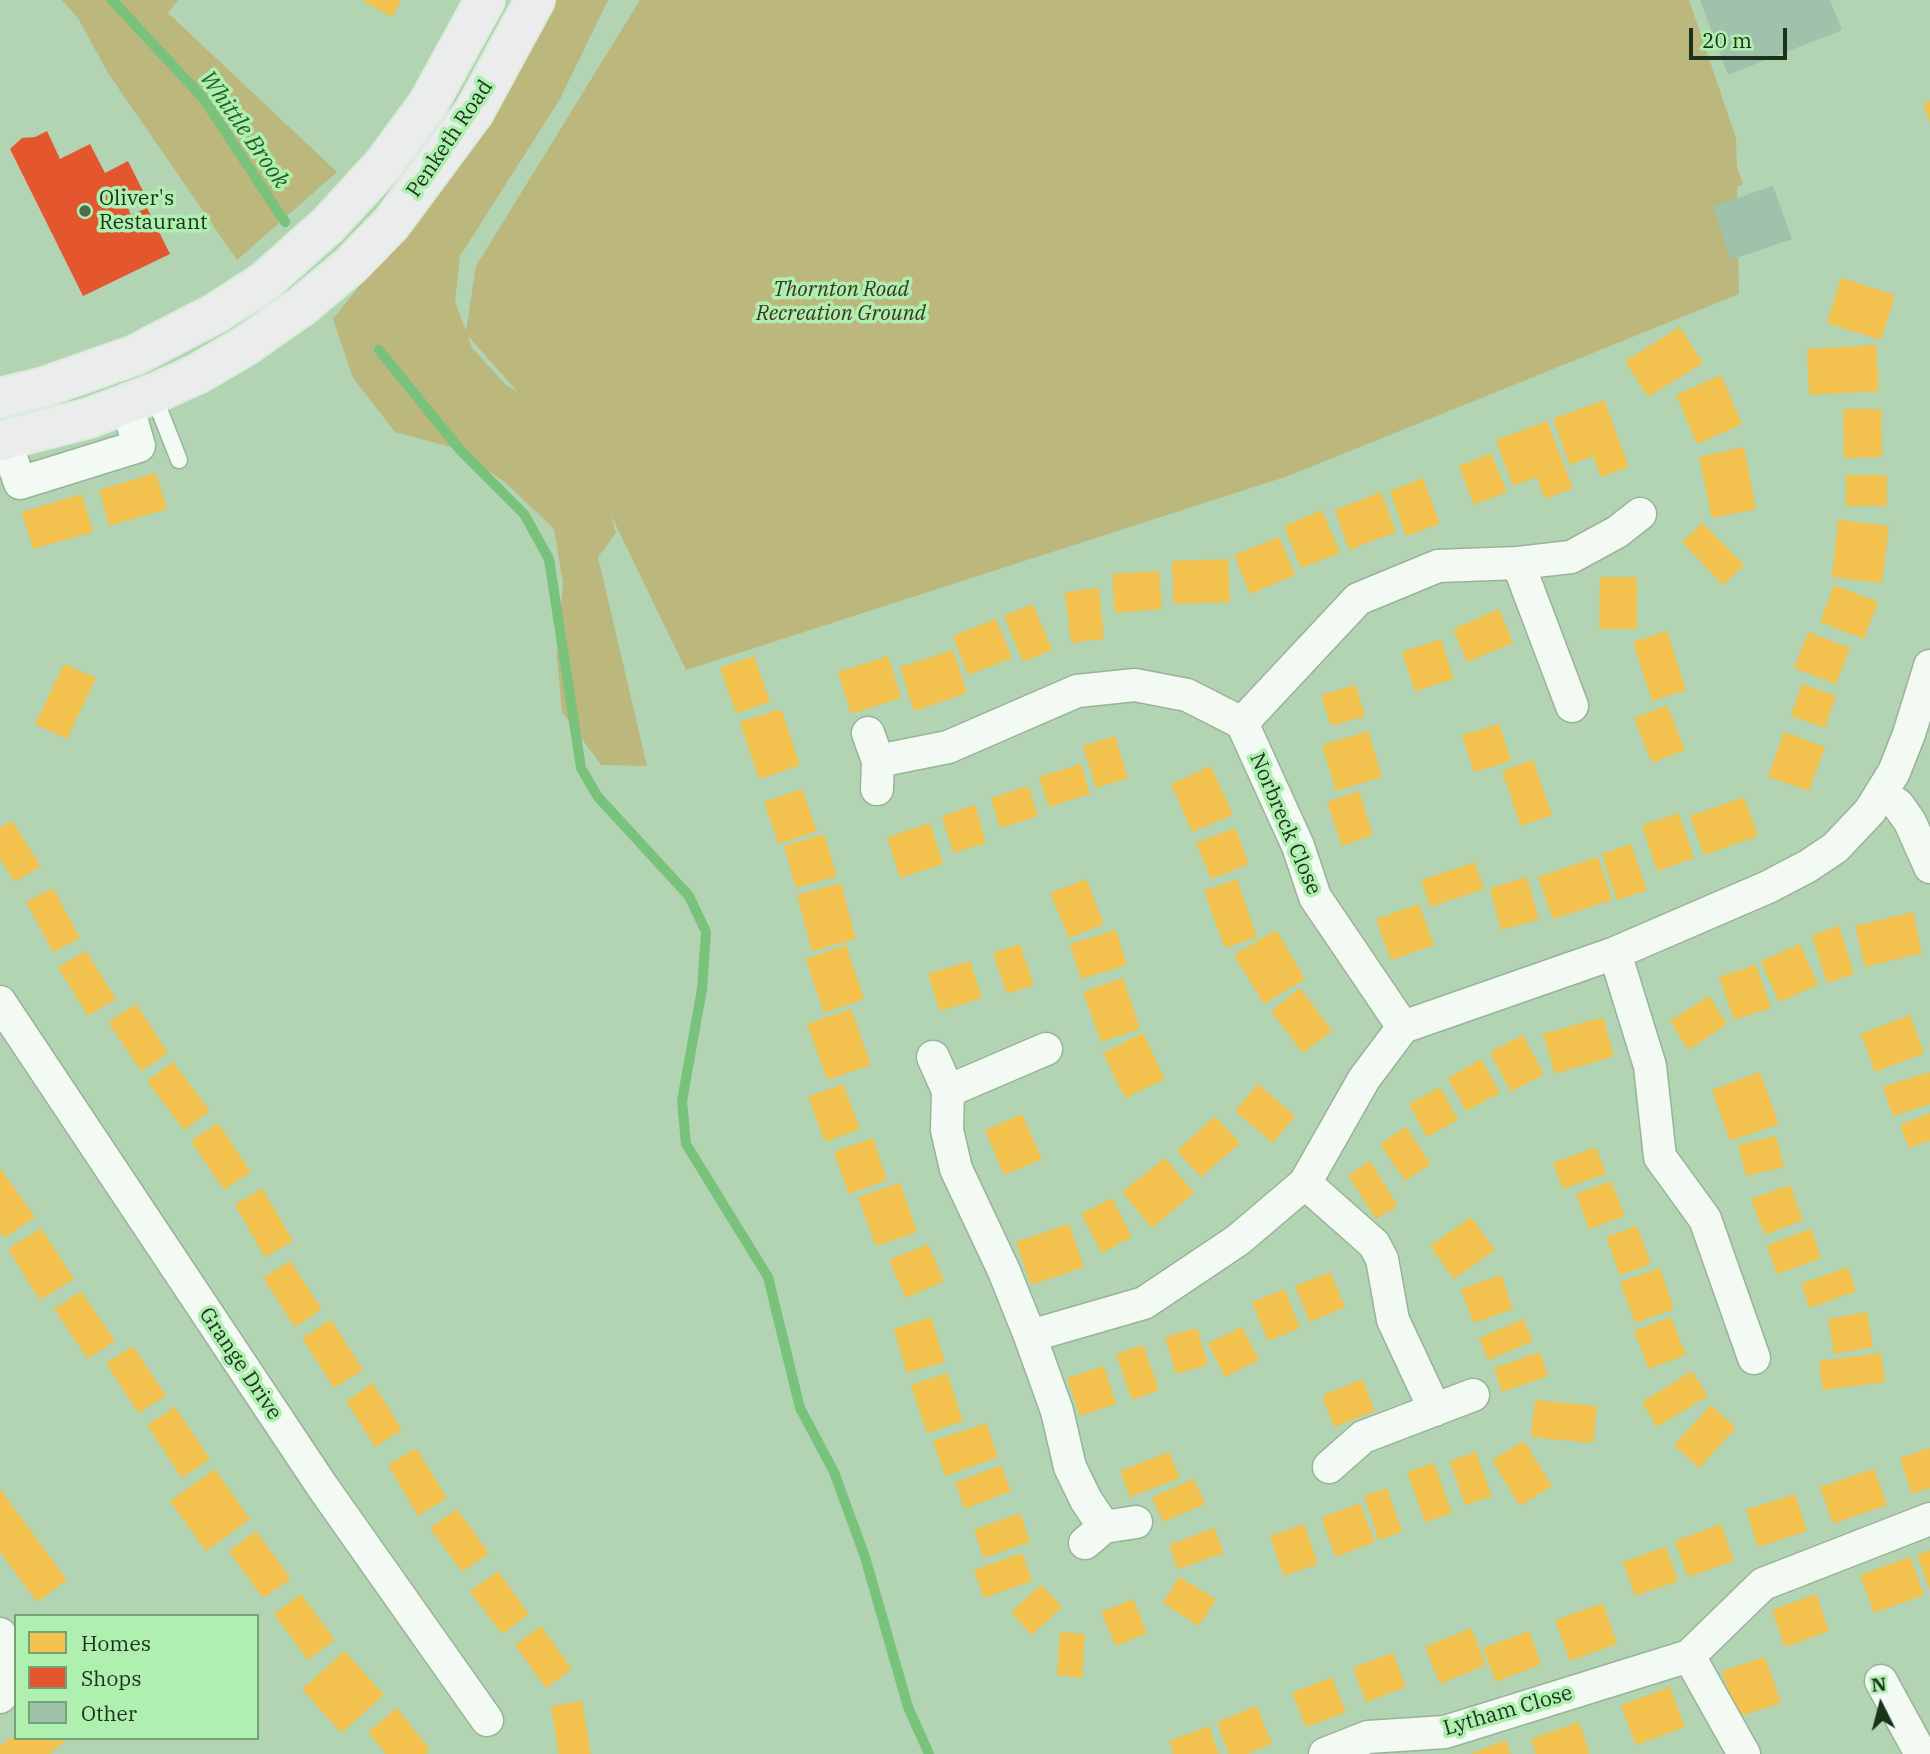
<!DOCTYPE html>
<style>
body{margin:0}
#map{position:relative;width:1930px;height:1754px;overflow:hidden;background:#b2d4b2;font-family:"IBM Plex Serif",serif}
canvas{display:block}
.legend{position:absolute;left:14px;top:1614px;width:245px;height:126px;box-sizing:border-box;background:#aff0b0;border:2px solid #73a474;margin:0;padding:9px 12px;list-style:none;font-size:21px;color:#1a331b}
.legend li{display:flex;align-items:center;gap:14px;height:35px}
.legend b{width:35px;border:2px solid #73a474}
.north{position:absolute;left:1846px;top:1670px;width:70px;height:70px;-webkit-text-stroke:5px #aff0b0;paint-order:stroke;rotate:354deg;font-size:19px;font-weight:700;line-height:28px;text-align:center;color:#1a331b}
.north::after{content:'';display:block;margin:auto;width:24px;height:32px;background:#1a331b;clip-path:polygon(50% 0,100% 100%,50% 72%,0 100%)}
.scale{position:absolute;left:1689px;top:28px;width:98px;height:32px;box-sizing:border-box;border:4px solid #1a331b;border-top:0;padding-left:9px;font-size:21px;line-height:24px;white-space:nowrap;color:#1a331b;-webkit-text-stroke:5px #aff0b0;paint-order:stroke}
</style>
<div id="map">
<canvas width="1930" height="1754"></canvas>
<ul class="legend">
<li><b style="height:19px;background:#f2c14e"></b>Homes</li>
<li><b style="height:19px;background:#e4572e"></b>Shops</li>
<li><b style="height:19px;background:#a0c2ab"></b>Other</li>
</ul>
<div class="north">N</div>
<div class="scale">20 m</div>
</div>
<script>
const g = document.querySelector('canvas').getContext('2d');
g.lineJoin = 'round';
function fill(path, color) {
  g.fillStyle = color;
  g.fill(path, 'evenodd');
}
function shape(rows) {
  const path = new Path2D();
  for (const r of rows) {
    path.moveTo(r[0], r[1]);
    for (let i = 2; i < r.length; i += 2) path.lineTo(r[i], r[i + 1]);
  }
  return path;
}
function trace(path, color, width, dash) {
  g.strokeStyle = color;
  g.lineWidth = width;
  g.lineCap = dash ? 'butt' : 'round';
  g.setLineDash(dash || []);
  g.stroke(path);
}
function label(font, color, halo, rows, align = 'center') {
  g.font = font + ' "IBM Plex Serif",serif';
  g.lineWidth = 7;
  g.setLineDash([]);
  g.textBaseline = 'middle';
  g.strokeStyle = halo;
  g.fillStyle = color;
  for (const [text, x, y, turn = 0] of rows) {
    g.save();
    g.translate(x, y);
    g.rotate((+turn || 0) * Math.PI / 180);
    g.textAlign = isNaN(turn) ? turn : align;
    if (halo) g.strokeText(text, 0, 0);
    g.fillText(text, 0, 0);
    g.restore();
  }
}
fill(shape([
 [62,0,178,0,168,13,337,172,237,260,108,73,78,18],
 [553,0,608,0,560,99,460,256,455,302,466,331,476,266,640,0,1689,0,1736,138,1737,167,1743,184,1737,187,1739,294,1288,476,686,670,611,515,616,533,598,557,647,766,601,765,562,712,557,656,563,583,554,529,506,483,455,448,395,432,353,378,333,319,420,210],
 [468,337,469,337,518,392,506,385,472,348]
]), '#bbb77d');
fill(shape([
 [361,0,401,0,392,17],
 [1930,101,1930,123,1923,104],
 [1841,278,1895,295,1881,340,1827,323],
 [1680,327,1703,363,1648,397,1625,361],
 [1876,345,1879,391,1809,395,1807,349],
 [1721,375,1742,424,1697,444,1676,395],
 [1604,400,1629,467,1601,477,1593,456,1570,465,1553,419],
 [1843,409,1881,409,1882,457,1844,458],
 [1547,421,1573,488,1545,499,1537,477,1513,486,1496,440],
 [1744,447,1756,509,1712,518,1699,457],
 [1491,453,1507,492,1474,505,1459,466],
 [156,473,167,509,109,526,99,490],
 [1846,475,1887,475,1887,506,1846,506],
 [1423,478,1440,524,1406,536,1390,491],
 [1381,492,1396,532,1349,550,1335,510],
 [82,494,93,532,33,549,22,512],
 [1322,510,1340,553,1301,568,1284,526],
 [1838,520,1889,526,1882,583,1832,577],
 [1702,523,1744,565,1723,585,1682,542],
 [1279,537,1295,575,1250,594,1234,555],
 [1228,559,1230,602,1174,604,1172,561],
 [1159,571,1162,609,1115,613,1112,574],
 [1600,577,1637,577,1637,629,1599,629],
 [1834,585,1878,602,1864,639,1820,622],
 [1099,588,1104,639,1071,643,1065,592],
 [1033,604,1052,650,1023,662,1004,616],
 [1499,609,1513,643,1467,662,1453,629],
 [996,619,1012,658,968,675,953,636],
 [1667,631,1686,690,1652,701,1633,642],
 [1808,632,1850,648,1836,684,1794,668],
 [1441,639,1454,679,1415,691,1402,652],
 [953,650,967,693,914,711,900,667],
 [754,656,770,702,736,713,720,668],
 [888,656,901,698,851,714,838,672],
 [64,664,96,678,67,739,35,724],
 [1802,684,1836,696,1825,728,1791,716],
 [1356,685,1365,716,1331,726,1321,695],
 [1667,705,1685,750,1652,763,1634,718],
 [781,709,800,765,759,779,740,722],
 [1499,724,1511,761,1474,772,1462,735],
 [1368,731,1382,777,1336,791,1322,745],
 [1784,732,1825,747,1809,791,1768,777],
 [1115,736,1128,778,1096,788,1083,746],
 [1533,760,1552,815,1521,826,1502,771],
 [1081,764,1090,794,1049,807,1039,777],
 [1211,766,1233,815,1192,832,1171,784],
 [1028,786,1038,816,1000,828,991,798],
 [802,789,817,831,779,844,764,802],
 [1359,791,1373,835,1342,846,1327,802],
 [1744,797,1758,836,1704,855,1690,816],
 [975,805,986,843,953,853,942,816],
 [1679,813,1694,858,1657,871,1642,825],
 [12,821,41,866,15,882,0,859,0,828],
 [930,823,943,864,900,878,887,837],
 [1235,828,1249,864,1211,879,1196,843],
 [824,834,837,876,796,888,784,846],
 [1631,844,1647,890,1617,900,1602,854],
 [1598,857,1612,900,1553,919,1538,877],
 [1475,862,1484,889,1430,907,1421,880],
 [1527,877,1539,920,1501,930,1490,888],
 [1086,879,1104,924,1069,938,1050,893],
 [1237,879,1257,937,1225,948,1204,891],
 [841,883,856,939,812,951,797,895],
 [53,888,80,938,53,952,26,902],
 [1419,904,1434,945,1391,960,1376,919],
 [1913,912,1922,953,1865,967,1855,926],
 [1839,926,1854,974,1827,983,1812,935],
 [1116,930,1127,965,1081,979,1070,944],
 [1276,930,1305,979,1264,1004,1234,955],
 [1020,944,1034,985,1007,994,993,953],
 [1800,944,1818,985,1779,1002,1761,961],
 [846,945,864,999,824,1013,806,959],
 [86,951,116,999,88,1016,58,967],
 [970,961,982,998,940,1011,928,974],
 [1756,965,1771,1008,1734,1020,1719,977],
 [1123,978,1140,1029,1101,1042,1083,992],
 [1300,988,1332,1031,1303,1053,1271,1011],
 [1709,996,1727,1024,1688,1050,1670,1021],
 [136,1004,168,1053,141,1071,108,1022],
 [851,1009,871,1065,827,1080,807,1024],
 [1910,1015,1924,1053,1875,1072,1861,1034],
 [1603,1017,1614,1056,1555,1074,1543,1034],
 [1143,1033,1165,1079,1125,1098,1103,1053],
 [1523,1035,1544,1074,1511,1092,1490,1052],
 [1481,1059,1500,1093,1466,1111,1448,1078],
 [173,1062,210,1111,184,1130,147,1081],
 [1760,1072,1779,1124,1730,1141,1712,1090],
 [1930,1072,1930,1104,1893,1116,1883,1087],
 [843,1084,860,1129,825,1142,808,1097],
 [1258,1084,1295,1116,1273,1143,1235,1111],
 [1440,1087,1458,1120,1427,1137,1409,1104],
 [1930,1113,1930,1140,1909,1148,1900,1125],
 [1022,1114,1042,1159,1004,1175,985,1130],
 [1215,1116,1240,1143,1201,1177,1177,1151],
 [218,1123,251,1172,224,1190,191,1141],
 [1406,1127,1431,1164,1405,1181,1380,1144],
 [1776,1136,1784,1167,1746,1176,1738,1145],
 [873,1138,887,1180,849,1194,834,1152],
 [1596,1147,1606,1174,1563,1189,1553,1163],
 [1165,1158,1194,1193,1152,1228,1122,1192],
 [1370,1161,1398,1206,1376,1219,1348,1175],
 [0,1168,35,1217,4,1238,0,1232],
 [1611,1181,1625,1216,1589,1229,1576,1194],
 [900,1183,917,1232,876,1246,858,1197],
 [1790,1185,1803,1220,1765,1235,1751,1199],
 [262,1188,293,1241,265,1257,235,1205],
 [1112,1198,1132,1237,1102,1253,1081,1214],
 [1471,1217,1495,1250,1454,1279,1430,1246],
 [1069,1224,1084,1267,1031,1285,1016,1242],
 [1637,1226,1651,1264,1620,1275,1606,1237],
 [41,1228,74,1279,40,1300,8,1249],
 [1811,1229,1821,1258,1777,1274,1767,1245],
 [928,1244,944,1281,906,1298,889,1260],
 [290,1261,322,1309,295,1327,263,1278],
 [1848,1267,1856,1291,1810,1308,1801,1284],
 [1660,1268,1674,1309,1635,1323,1620,1282],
 [1330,1272,1345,1307,1310,1322,1295,1286],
 [1501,1275,1513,1309,1474,1323,1461,1289],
 [1285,1289,1300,1328,1268,1341,1252,1302],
 [81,1291,115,1341,88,1359,54,1309],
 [1867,1312,1873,1347,1834,1354,1828,1319],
 [931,1317,945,1362,907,1373,894,1329],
 [1671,1317,1686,1355,1649,1369,1634,1331],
 [1523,1319,1533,1341,1488,1360,1479,1338],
 [331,1320,363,1370,334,1388,302,1338],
 [1242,1327,1259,1360,1225,1377,1208,1343],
 [1197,1328,1208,1365,1176,1374,1165,1337],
 [1143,1345,1159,1390,1132,1400,1116,1354],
 [133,1346,166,1396,138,1413,106,1363],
 [1540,1352,1548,1376,1502,1392,1494,1368],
 [1881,1353,1885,1382,1823,1390,1819,1361],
 [1104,1366,1116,1404,1080,1416,1067,1378],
 [1692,1371,1708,1396,1657,1427,1642,1402],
 [947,1373,963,1421,927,1433,911,1385],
 [1362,1379,1375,1411,1334,1427,1322,1396],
 [373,1383,402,1430,375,1447,346,1401],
 [1535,1400,1597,1406,1593,1443,1531,1437],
 [1711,1405,1736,1428,1699,1468,1674,1445],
 [175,1407,210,1459,182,1478,147,1425],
 [986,1423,998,1457,945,1476,933,1441],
 [1524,1441,1552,1486,1520,1506,1492,1460],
 [416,1448,447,1498,418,1516,388,1465],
 [1930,1448,1930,1488,1912,1494,1900,1458],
 [1169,1452,1180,1478,1130,1497,1120,1471],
 [1476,1452,1492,1496,1465,1505,1450,1461],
 [1434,1463,1452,1513,1425,1522,1407,1472],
 [1001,1465,1011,1491,965,1509,955,1483],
 [215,1469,250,1519,206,1551,170,1501],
 [1874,1469,1887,1505,1833,1524,1820,1487],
 [1194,1479,1205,1504,1163,1522,1152,1497],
 [1387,1488,1402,1532,1379,1540,1364,1496],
 [0,1489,67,1580,37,1602,0,1552],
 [1795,1494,1807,1531,1758,1547,1746,1510],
 [1360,1503,1375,1542,1336,1557,1321,1518],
 [457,1509,489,1553,462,1572,430,1528],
 [1020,1513,1030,1542,984,1558,974,1530],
 [1304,1524,1318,1564,1284,1576,1270,1536],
 [1721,1524,1734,1561,1688,1577,1675,1541],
 [1214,1528,1224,1553,1178,1569,1169,1545],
 [256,1531,291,1579,263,1598,229,1551],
 [1666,1547,1678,1581,1635,1596,1623,1562],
 [1930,1550,1930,1591,1917,1555],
 [1022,1553,1032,1581,984,1598,974,1570],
 [1910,1557,1924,1595,1874,1613,1860,1575],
 [498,1571,529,1614,502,1634,470,1591],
 [1179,1577,1216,1599,1199,1626,1163,1603],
 [1041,1585,1062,1607,1032,1635,1011,1612],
 [301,1594,335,1640,308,1660,274,1614],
 [1816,1594,1829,1631,1785,1647,1772,1610],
 [1133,1599,1147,1633,1116,1646,1101,1612],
 [1603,1603,1617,1644,1570,1661,1555,1620],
 [541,1626,572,1669,546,1688,515,1645],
 [1471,1628,1486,1665,1440,1684,1425,1647],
 [1529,1631,1541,1664,1496,1682,1483,1648],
 [1060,1632,1085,1634,1082,1678,1057,1675],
 [345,1651,384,1695,341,1733,302,1689],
 [1393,1653,1406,1687,1366,1702,1353,1668],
 [1765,1657,1781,1703,1737,1717,1722,1671],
 [1332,1677,1346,1712,1306,1727,1292,1693],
 [1670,1687,1685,1727,1636,1745,1621,1705],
 [582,1701,591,1754,559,1754,551,1706],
 [1257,1706,1272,1744,1247,1754,1229,1754,1217,1722],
 [397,1708,430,1750,425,1754,386,1754,368,1732],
 [1579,1722,1590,1754,1536,1754,1531,1739],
 [1209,1726,1219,1754,1174,1754,1169,1741],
 [16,1734,16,1738,69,1738,49,1754,0,1754,0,1746],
 [1506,1740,1511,1754,1470,1754]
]), '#f2c14e');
fill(shape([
 [47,131,60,159,90,144,105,173,128,161,143,191,124,200,131,215,147,208,170,254,83,296,10,149,22,138,35,137]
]), '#e4572e');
trace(shape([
 [112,0,203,98,285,222],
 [379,350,461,451,524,514,549,559,581,768,598,797,689,896,706,932,702,989,682,1101,686,1144,768,1277,800,1408,834,1472,865,1557,908,1707,929,1754]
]), '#79c27c', 10);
fill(shape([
 [1700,0,1830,0,1842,30,1728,75],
 [1773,186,1792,239,1731,260,1713,206]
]), '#a0c2ab');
const lane = shape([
 [153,394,179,460]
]);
const street = shape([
 [5,440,20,483,139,446,127,404],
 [1518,563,1572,706],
 [1242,723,1358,599,1438,566,1518,563,1571,557,1617,532,1640,514],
 [868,733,878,761,877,789],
 [878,761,948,747,1077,691,1135,685,1187,695,1242,723,1298,846,1315,897,1403,1027],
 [1881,794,1898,805,1910,822,1930,867],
 [1615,953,1650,1066,1660,1157,1705,1219,1754,1358],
 [0,1002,322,1486,487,1720],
 [933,1057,948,1091,1046,1049],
 [948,1091,947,1130,956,1169,1004,1271,1030,1336,1057,1411,1070,1467,1086,1500,1104,1527],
 [1305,1183,1374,1244,1382,1259,1393,1320,1435,1410],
 [1030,1336,1144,1303,1238,1240,1305,1183,1364,1079,1403,1027,1615,953,1768,887,1808,866,1835,848,1870,811,1894,772,1909,734,1930,666],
 [1329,1467,1363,1437,1473,1395],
 [1085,1543,1104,1527,1136,1522],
 [0,1634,9,1655,2,1695,0,1697],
 [1689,1656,1744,1754],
 [1881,1681,1921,1754],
 [1325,1754,1368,1737,1445,1732,1689,1656,1763,1584,1930,1519]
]);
const primary = shape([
 [0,398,44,387,135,355,216,313,264,282,328,225,383,165,428,104,485,0],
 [0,441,89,418,153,394,197,374,245,346,302,306,350,266,391,224,474,112,535,0]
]);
trace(lane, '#98b398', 19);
trace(street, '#98b398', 35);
trace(primary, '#dcecdc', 42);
trace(lane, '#f3f9f3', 16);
trace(street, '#f3f9f3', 32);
trace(primary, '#ebecec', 38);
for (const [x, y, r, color] of [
 [85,211,7,"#4f6b50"]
]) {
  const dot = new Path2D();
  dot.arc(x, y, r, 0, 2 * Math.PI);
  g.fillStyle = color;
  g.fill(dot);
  trace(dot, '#aff0b0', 2.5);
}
label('21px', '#1a331b', '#aff0b0', [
 ["Penketh Road",450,139,-56],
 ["Norbreck Close",1285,824,67],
 ["Grange Drive",240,1364,56],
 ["Lytham Close",1508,1711,-16]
]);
label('21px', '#1a331b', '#aff0b0', [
 ["Oliver's",99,199],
 ["Restaurant",99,223]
], 'left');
label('italic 21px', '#3f3521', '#aff0b0', [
 ["Thornton Road",841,290],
 ["Recreation Ground",841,314]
]);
label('italic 23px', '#226027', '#aff0b0', [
 ["Whittle Brook",244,130,55]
]);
</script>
